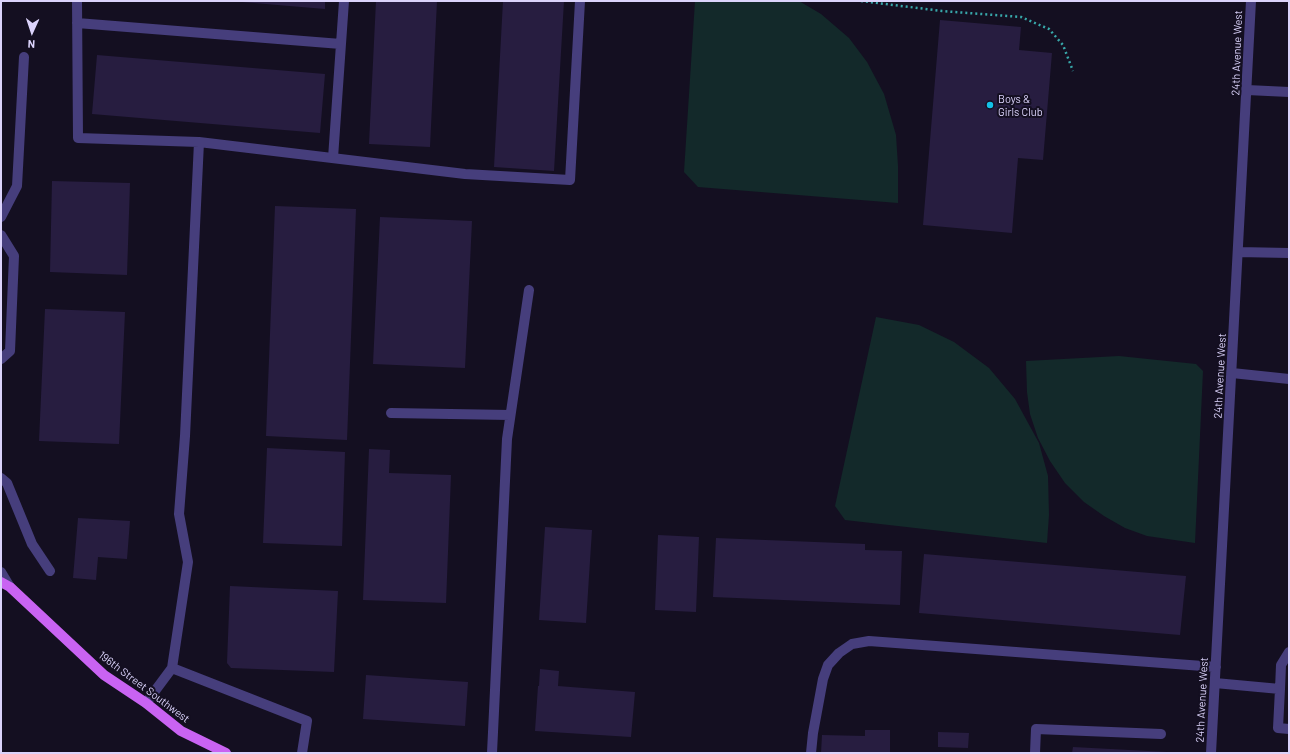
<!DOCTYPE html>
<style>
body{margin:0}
#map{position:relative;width:1290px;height:754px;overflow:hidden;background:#140f21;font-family:Barlow,sans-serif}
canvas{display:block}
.frame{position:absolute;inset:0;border:2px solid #dbd3fb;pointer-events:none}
.north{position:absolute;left:12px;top:12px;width:40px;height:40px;-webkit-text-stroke:3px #140f21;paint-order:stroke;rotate:183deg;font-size:11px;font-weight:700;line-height:16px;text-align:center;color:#dbd3fb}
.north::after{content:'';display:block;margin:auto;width:14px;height:18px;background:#dbd3fb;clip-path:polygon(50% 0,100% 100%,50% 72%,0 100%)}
</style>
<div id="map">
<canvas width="1290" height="754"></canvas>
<div class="frame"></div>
<div class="north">N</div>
</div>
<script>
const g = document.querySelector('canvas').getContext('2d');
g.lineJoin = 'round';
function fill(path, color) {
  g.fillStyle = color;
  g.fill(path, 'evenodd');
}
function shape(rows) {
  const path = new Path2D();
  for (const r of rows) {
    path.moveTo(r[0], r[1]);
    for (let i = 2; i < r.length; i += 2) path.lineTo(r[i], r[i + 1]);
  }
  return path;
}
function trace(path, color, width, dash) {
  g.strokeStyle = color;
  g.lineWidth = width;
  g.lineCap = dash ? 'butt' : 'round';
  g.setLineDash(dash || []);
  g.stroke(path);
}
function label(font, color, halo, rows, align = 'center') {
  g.font = font + ' Barlow,sans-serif';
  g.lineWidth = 4;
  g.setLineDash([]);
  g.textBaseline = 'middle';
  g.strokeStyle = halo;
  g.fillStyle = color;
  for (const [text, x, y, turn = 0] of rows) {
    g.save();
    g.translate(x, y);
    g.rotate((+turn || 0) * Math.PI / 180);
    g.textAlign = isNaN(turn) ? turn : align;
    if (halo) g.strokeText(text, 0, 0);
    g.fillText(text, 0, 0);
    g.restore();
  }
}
fill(shape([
 [695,1,799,1,821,14,849,38,867,62,884,94,896,135,898,166,898,203,698,187,684,172],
 [876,317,919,325,954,342,989,368,1015,399,1039,443,1048,476,1049,515,1047,543,845,520,835,506],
 [1119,356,1196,364,1203,371,1195,543,1147,536,1125,528,1104,516,1084,502,1065,483,1050,461,1038,438,1030,414,1027,392,1026,361]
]), '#13292a');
fill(shape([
 [242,1,325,1,325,9,242,2],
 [376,1,437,1,430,147,369,144],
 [503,1,564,1,554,171,494,167],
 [940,20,1021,27,1019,50,1052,53,1043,160,1018,158,1012,233,923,225],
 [97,55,325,74,320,133,92,114],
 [52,181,130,183,127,275,50,272],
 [275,206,356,209,347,440,266,436],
 [380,217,472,221,465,368,373,364],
 [45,309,125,312,119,444,39,441],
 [267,448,345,452,342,546,263,543],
 [369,449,390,450,389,473,451,475,446,603,363,600],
 [78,518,130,521,127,559,98,557,96,580,73,578],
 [545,527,592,530,586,623,539,620],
 [658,535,699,537,696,612,655,610],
 [716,538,865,544,865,550,902,551,900,605,713,597],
 [924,554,1186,576,1180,635,919,613],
 [230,586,338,591,334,672,231,668,227,663],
 [540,669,559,671,558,686,635,692,631,737,535,731,538,686,539,686],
 [366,675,468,682,465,726,363,719],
 [865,730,890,730,890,753,821,753,822,735,865,736],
 [938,732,969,733,968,748,938,747],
 [1073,747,1167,752,1167,753,1072,753]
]), '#271d40');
trace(shape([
 [861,1,942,11,1021,17,1049,29,1063,45,1073,71]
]), '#38a8aa', 2.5, [2, 3]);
trace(shape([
 [77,1,78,138,199,142,465,174,570,180,580,1],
 [77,23,341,44],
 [1247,90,1289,92],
 [333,158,344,1],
 [1,217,17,186,24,57],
 [1,235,14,256,10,351,1,359],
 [1238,252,1289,253],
 [1232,373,1289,379],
 [391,413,510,415],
 [1,478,7,483,32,544,50,571],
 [1,572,10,587],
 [172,668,307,721,302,753],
 [1215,683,1280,689,1278,728,1289,729],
 [1280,689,1281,665,1289,652],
 [146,703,172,668,188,562,179,514,185,436,199,142],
 [492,753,507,439,529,290],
 [811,753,813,733,823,679,828,665,839,653,852,644,869,641,1216,667],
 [1035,753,1036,729,1161,734],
 [1211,753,1251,1]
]), '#463e7c', 10);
trace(shape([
 [1,582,10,587,104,675,146,703,181,731,226,753]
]), '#c963f2', 10);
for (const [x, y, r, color] of [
 [990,105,4,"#13c1e7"]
]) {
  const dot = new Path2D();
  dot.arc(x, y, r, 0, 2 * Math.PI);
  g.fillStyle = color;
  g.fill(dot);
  trace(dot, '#140f21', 1.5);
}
label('11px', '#dbd3fb', '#140f21', [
 ["24th Avenue West",1237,53,-88],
 ["24th Avenue West",1220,376,-87],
 ["196th Street Southwest",144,687,37],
 ["24th Avenue West",1202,700,-87]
]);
label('11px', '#dbd3fb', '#140f21', [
 ["Boys &",998,99],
 ["Girls Club",998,112]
], 'left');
</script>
